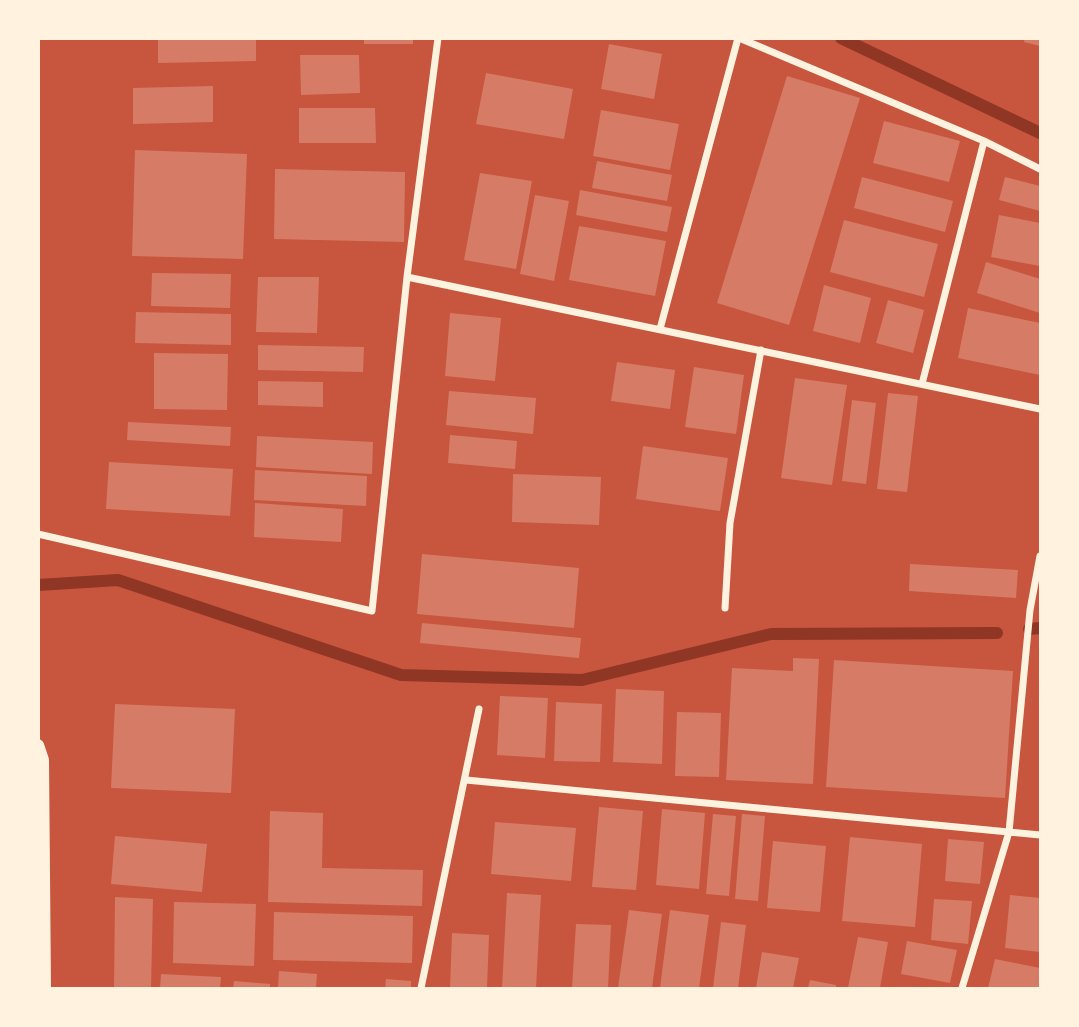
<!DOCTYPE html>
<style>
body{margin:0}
#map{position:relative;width:1079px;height:1027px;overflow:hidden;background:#c8553d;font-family:"IBM Plex Sans",sans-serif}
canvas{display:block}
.frame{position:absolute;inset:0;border:40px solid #fff3e0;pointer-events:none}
</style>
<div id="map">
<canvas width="1079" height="1027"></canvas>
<div class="frame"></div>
</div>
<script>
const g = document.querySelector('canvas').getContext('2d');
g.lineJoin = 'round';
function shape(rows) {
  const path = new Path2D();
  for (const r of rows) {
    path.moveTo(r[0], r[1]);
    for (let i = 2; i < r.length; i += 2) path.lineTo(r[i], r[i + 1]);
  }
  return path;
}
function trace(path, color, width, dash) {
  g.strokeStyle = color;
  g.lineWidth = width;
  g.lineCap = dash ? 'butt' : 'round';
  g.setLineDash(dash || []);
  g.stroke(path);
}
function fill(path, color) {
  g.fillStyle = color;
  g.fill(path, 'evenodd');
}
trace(shape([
 [841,38,1040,133],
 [38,585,118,580,401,675,582,680,771,634,997,633],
 [1029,629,1040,628]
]), '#8f3625', 12);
fill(shape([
 [158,38,256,38,256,61,158,63],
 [364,38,413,38,413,44,364,44],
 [1025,38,1040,38,1040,46,1024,42],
 [609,44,662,54,654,99,601,89],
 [300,55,359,55,360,93,301,95],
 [486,73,573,89,564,139,476,124],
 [787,76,860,98,789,325,717,303],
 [213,86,213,122,133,124,133,88],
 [299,108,375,108,376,143,299,143],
 [601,110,679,124,670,170,593,156],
 [884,121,960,141,949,182,873,163],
 [135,150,247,154,243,259,132,256],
 [597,161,672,175,667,201,592,188],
 [275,169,405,172,404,242,274,239],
 [480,173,532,181,516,269,464,260],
 [862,177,953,201,945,232,854,208],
 [1005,177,1040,186,1040,211,999,200],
 [580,190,672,207,667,232,576,215],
 [535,195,569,201,554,281,520,274],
 [999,215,1040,223,1040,266,991,257],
 [844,220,938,244,924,297,830,272],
 [579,226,666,241,655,296,569,280],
 [986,262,1040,279,1040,313,977,293],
 [152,273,231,274,230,308,151,306],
 [258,277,319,277,317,333,256,332],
 [824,285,871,298,860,343,813,331],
 [888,300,924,310,913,353,876,343],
 [968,308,1040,323,1040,375,958,358],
 [136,312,231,314,231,345,135,343],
 [450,313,501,318,495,381,445,376],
 [258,345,364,347,363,372,258,370],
 [154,353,228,354,227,410,154,409],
 [617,362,675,370,670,409,611,401],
 [694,367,744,375,736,434,685,427],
 [795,378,847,385,832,485,781,478],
 [258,381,323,382,323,407,258,405],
 [449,391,536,398,533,434,446,425],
 [888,393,918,396,907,492,877,489],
 [852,400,876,403,866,484,842,481],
 [128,422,231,427,230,446,127,440],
 [450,435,517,441,515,469,448,463],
 [257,436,373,442,372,474,256,467],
 [643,446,728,458,720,511,636,499],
 [109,462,233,469,230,516,106,509],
 [255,470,367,476,366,506,254,500],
 [513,474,601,477,599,525,512,522],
 [255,503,343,509,341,542,254,537],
 [422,554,579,568,574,628,417,614],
 [910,564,1018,570,1016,598,909,591],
 [422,623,581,638,579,658,420,643],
 [793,658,819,659,813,784,726,780,732,668,793,671],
 [834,660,1013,671,1005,798,826,787],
 [616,689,664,691,662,764,613,762],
 [500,696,548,698,545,758,497,755],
 [556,702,602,704,600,762,554,761],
 [115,704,235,709,231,793,111,788],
 [677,712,721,713,719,777,675,776],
 [599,807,643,811,636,890,592,887],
 [662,809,705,813,699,889,656,885],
 [270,811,323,813,322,868,423,870,422,906,268,902],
 [713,814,736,816,729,896,706,894],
 [742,814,765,816,758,901,735,899],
 [495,822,576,828,571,881,491,874],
 [115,836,207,844,202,892,111,884],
 [850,837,922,844,915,927,842,921],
 [948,839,984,842,980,884,945,881],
 [773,841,826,846,820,912,767,908],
 [507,893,541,895,536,988,502,988],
 [1010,895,1040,898,1040,952,1005,948],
 [115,897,153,899,151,988,114,988],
 [934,899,972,901,968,944,931,940],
 [174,902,256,904,254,966,173,963],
 [629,910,662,914,652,988,618,988],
 [670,910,709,915,699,988,660,988],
 [274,912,413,916,412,963,273,960],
 [721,922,746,925,738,988,713,988],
 [576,924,611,925,608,988,572,988],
 [452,933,489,935,487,988,450,988],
 [858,937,888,942,880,988,848,988],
 [907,941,957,950,950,983,901,974],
 [762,952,799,958,793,988,756,988],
 [995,959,1040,968,1040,988,988,988],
 [279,971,317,974,316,988,278,988],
 [161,974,221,977,220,988,160,988],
 [386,979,411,981,411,988,385,988],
 [810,980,836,985,836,988,808,988],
 [234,981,270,984,270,988,233,988]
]), '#d67c66');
trace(shape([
 [739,38,984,141,1040,169],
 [407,277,1040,409],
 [660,329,738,38],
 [922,384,984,141],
 [38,534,372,611,407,277,438,38],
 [725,608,730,523,761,350],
 [466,780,1040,835],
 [421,988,479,709],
 [962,988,1009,832,1030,610,1040,556]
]), '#fff3e0', 7);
trace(shape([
 [38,745,43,760,45,988]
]), '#fff3e0', 12);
</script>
